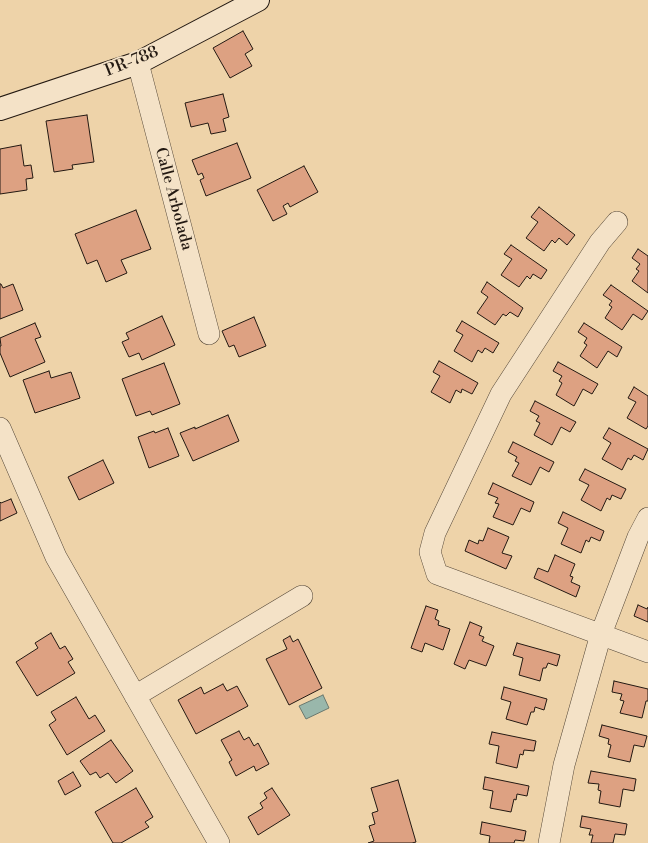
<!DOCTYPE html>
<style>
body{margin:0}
canvas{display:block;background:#eed3a9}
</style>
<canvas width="648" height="843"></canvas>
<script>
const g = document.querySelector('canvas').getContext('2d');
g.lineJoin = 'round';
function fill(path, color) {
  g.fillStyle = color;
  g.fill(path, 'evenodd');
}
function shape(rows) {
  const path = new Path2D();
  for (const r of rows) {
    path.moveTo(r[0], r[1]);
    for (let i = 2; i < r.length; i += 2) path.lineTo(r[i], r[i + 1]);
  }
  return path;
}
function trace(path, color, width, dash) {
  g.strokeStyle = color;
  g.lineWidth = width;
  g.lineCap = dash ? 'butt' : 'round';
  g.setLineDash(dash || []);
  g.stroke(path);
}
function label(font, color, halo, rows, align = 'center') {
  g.font = font + ' "Libre Bodoni",serif';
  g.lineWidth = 3.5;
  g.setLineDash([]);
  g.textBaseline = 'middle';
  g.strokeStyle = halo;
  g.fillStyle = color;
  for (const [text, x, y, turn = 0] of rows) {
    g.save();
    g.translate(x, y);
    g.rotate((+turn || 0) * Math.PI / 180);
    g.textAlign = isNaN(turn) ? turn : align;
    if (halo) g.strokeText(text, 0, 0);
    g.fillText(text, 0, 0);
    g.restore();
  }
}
const water = shape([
 [323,695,329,708,306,719,299,706,323,695]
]);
fill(water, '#99b7ab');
trace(water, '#6a786e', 1);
const building = shape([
 [243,31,253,49,245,54,252,66,230,78,213,48,243,31],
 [223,94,229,117,223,119,226,131,211,134,208,123,191,127,185,103,223,94],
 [87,115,94,162,72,165,73,169,54,172,46,121,87,115],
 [237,143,251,178,206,196,200,180,204,178,202,173,198,175,192,160,237,143],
 [21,145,24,166,31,165,33,178,26,179,27,190,0,194,0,149,21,145],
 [304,166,318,192,290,207,288,203,283,206,287,214,273,221,257,190,304,166],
 [539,207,575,235,567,245,559,238,555,243,552,240,544,251,526,238,538,222,531,217,539,207],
 [136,210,151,249,121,260,127,273,106,282,97,260,87,264,75,234,136,210],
 [511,245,547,270,541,279,533,274,530,279,527,276,519,287,501,275,512,259,504,254,511,245],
 [638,249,648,256,648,293,632,281,639,271,636,269,640,264,632,258,638,249],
 [487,282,523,308,518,317,510,312,506,316,503,314,495,325,477,313,488,297,481,292,487,282],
 [0,284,1,284,3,288,13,284,23,310,0,319,0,284],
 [611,285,648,311,642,320,633,314,622,330,605,318,612,307,609,305,612,301,603,295,611,285],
 [162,316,175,345,142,360,139,353,129,357,122,342,129,339,126,333,162,316],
 [254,317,266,346,239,357,234,345,229,347,222,331,254,317],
 [462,321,499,343,493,353,485,348,482,353,478,350,472,362,454,351,463,335,456,331,462,321],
 [35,323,41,337,35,339,45,362,10,377,0,353,0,346,1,346,0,338,35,323],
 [584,323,622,347,617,357,608,351,597,368,580,356,587,345,584,343,587,338,578,332,584,323],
 [439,361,478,383,472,394,462,389,461,393,456,390,450,403,431,392,440,376,433,372,439,361],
 [558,362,598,384,592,394,583,389,574,406,556,395,562,383,559,381,562,376,553,371,558,362],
 [164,363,180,404,152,415,150,411,136,416,122,379,164,363],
 [49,371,51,378,71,372,80,398,35,413,23,380,49,371],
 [634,387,648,396,648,426,646,429,627,418,636,402,628,398,634,387],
 [535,401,576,422,570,432,561,427,552,445,534,435,540,423,536,421,539,416,530,411,535,401],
 [228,415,239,441,193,461,180,433,195,427,195,429,228,415],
 [168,428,179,456,149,468,138,437,154,431,155,433,168,428],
 [609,428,648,449,643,460,634,455,631,460,628,458,622,470,602,459,611,443,603,438,609,428],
 [513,442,554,462,549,472,540,467,531,485,512,476,519,463,515,461,517,457,508,452,513,442],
 [103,460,114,483,79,500,68,477,103,460],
 [585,469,626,489,621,499,612,495,610,500,607,498,601,511,581,500,589,485,579,480,585,469],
 [493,483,534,502,530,512,521,508,513,525,493,517,499,504,495,503,498,498,488,494,493,483],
 [11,499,17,513,0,521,0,502,1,503,11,499],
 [563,512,604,531,600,541,591,537,589,542,586,540,581,553,561,544,568,528,558,523,563,512],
 [488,528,509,537,502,553,512,556,506,569,465,551,469,540,478,544,479,540,483,541,488,528],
 [555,555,575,564,570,576,573,577,571,582,580,586,576,597,534,578,538,568,548,572,555,555],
 [638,605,647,609,648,607,648,622,634,616,638,605],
 [426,606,438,610,435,619,439,621,438,625,450,629,443,650,425,643,422,652,411,648,426,606],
 [470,622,482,627,479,635,484,637,482,641,494,646,486,666,469,660,465,669,454,664,470,622],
 [51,633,60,649,65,646,73,659,68,662,75,673,37,696,16,662,38,648,35,643,51,633],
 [290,636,293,642,298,639,322,688,289,705,266,659,287,649,283,640,290,636],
 [517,643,560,655,557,666,548,663,546,668,543,668,540,681,519,675,523,658,513,655,517,643],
 [614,681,648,689,648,701,646,701,642,718,620,713,624,701,620,700,622,694,612,692,614,681],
 [223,684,227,691,237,686,248,706,196,734,178,700,201,687,204,694,223,684],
 [504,687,547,699,544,710,535,707,534,712,531,712,527,725,506,719,511,702,501,699,504,687],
 [76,697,89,719,95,715,105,731,67,755,49,725,56,720,51,712,76,697],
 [602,725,647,736,644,747,634,745,630,762,608,757,611,745,608,744,609,739,599,736,602,725],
 [239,731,244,740,249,737,254,746,258,743,269,764,256,771,254,766,236,776,229,762,232,760,221,740,239,731],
 [492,732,536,741,534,751,524,750,523,755,520,754,517,768,496,763,499,746,489,744,492,732],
 [111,740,133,771,116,783,108,773,100,778,96,772,90,775,80,761,111,740],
 [591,771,636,779,634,791,623,789,620,807,599,803,601,791,598,790,599,784,588,783,591,771],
 [73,772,81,786,65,795,58,781,73,772],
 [485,777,529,786,527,796,517,794,516,800,514,799,511,812,490,808,493,791,483,789,485,777],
 [398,780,416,842,412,843,368,843,374,841,369,826,375,824,372,813,378,811,371,788,398,780],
 [136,788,153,817,145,822,149,827,121,843,113,843,95,812,136,788],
 [272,788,290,815,258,835,248,817,263,808,260,803,267,798,264,793,272,788],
 [582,816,627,824,625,835,615,834,613,843,591,843,593,835,589,835,591,829,580,827,582,816],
 [482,822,526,831,524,841,515,840,514,843,489,843,490,836,480,834,482,822]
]);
fill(building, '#dda182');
trace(building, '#231912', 1);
const street = shape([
 [138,63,209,334],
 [617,222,600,242,501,394,435,533,430,552,437,574,648,652],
 [0,428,56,557,219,843],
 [135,696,302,596],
 [549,843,564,765,601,634,638,537,648,518]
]);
const secondary = shape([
 [0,109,138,63,258,0]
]);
trace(street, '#564838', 22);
trace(secondary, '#231912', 24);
trace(street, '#f4e2c7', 21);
trace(secondary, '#f4e2c7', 22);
label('16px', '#231912', '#f4e2c7', [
 ["PR-788",132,62,-22],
 ["Calle Arbolada",173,199,75]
]);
</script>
